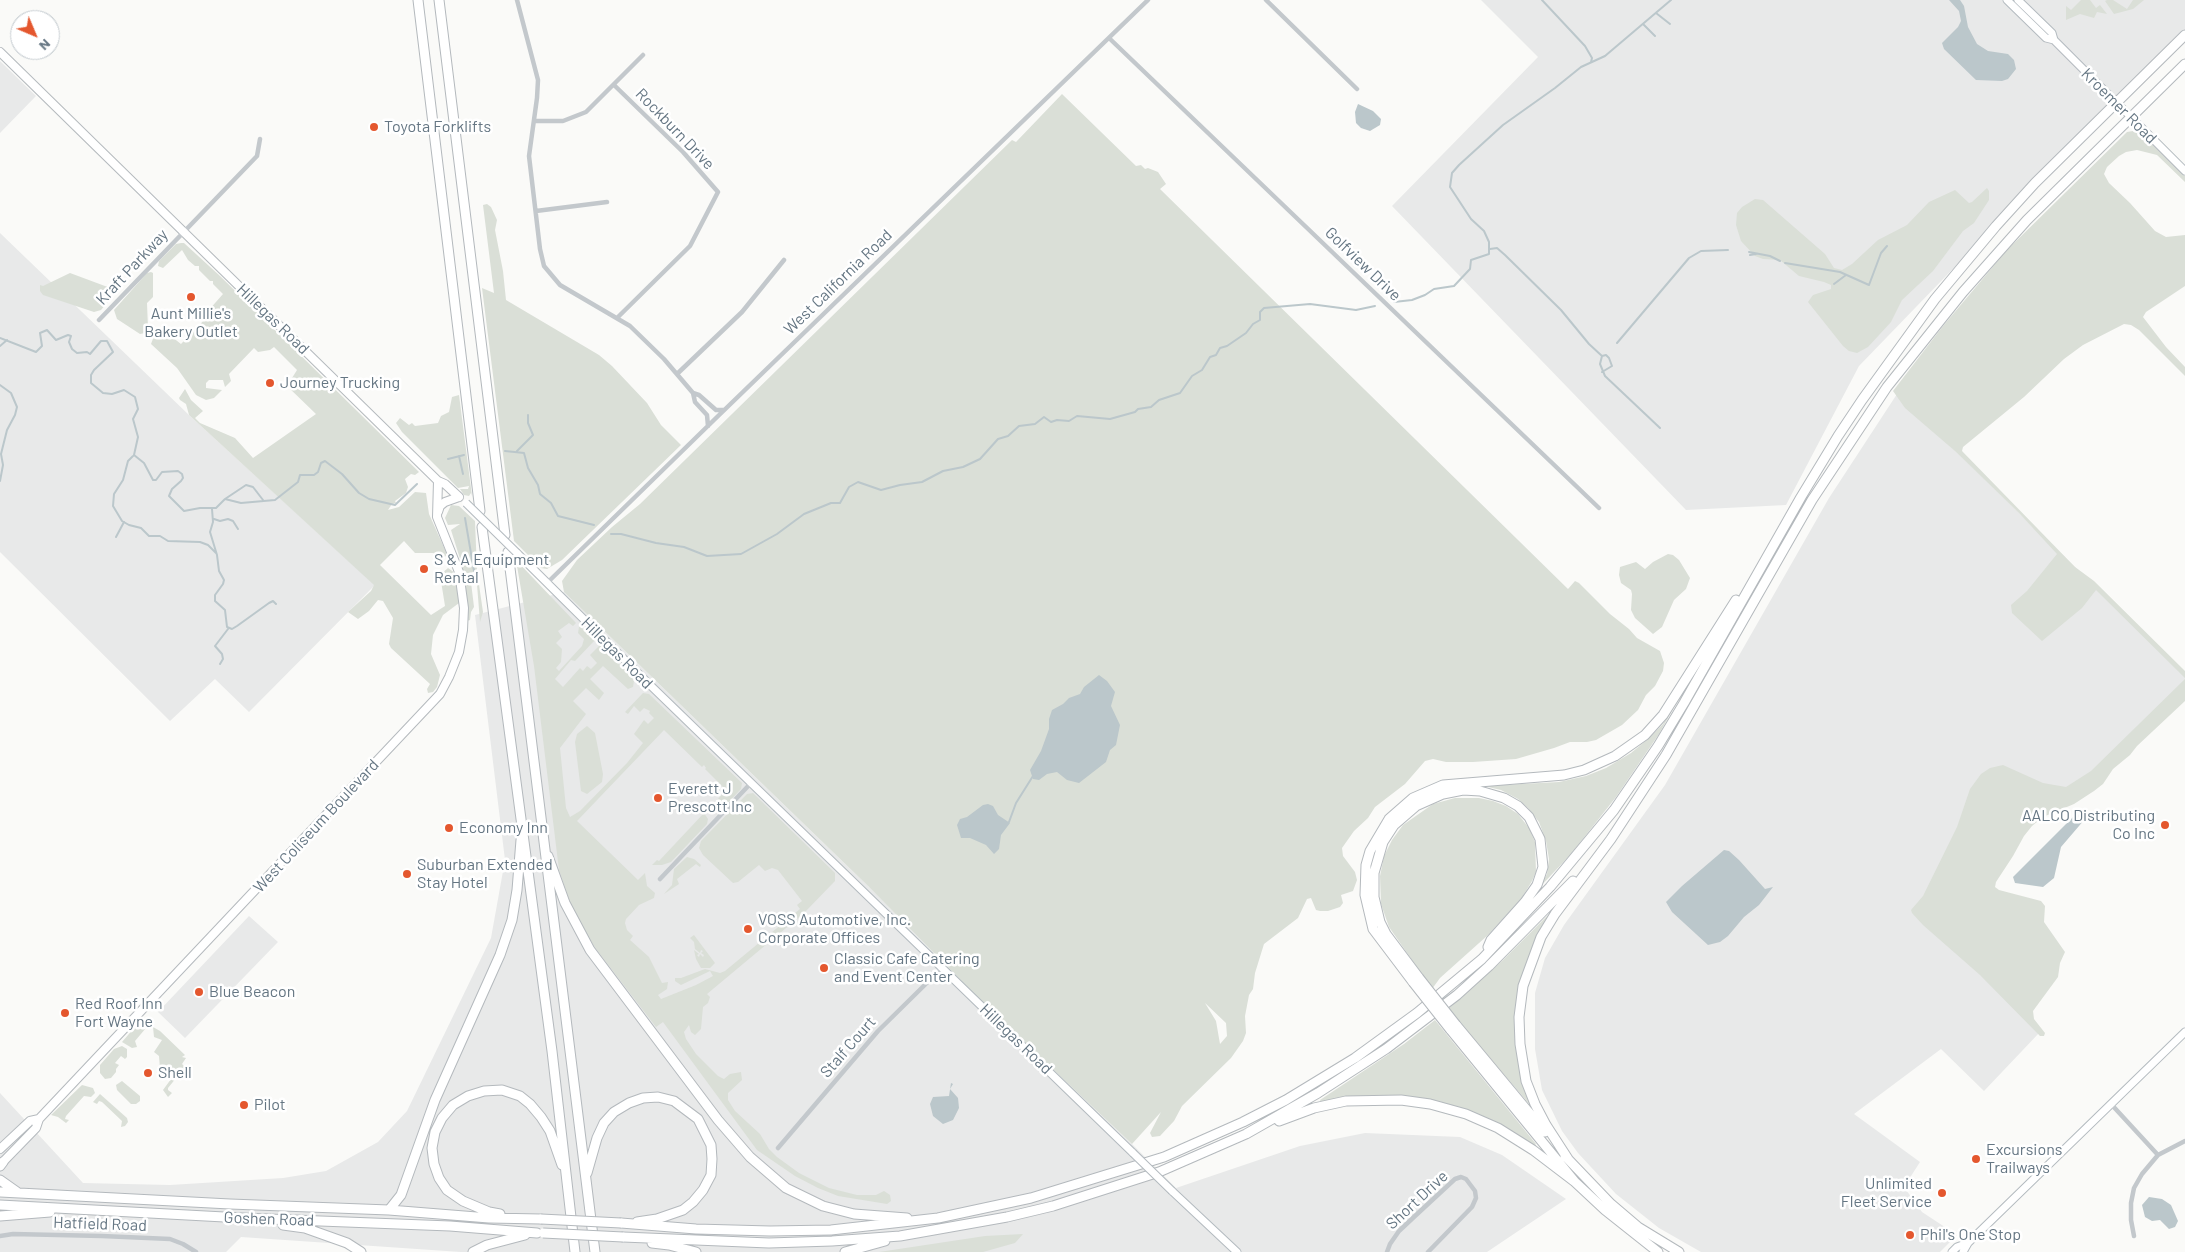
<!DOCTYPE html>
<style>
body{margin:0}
#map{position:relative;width:2185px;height:1252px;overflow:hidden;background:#fafaf8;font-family:Barlow,sans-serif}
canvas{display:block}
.north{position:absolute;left:10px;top:10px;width:50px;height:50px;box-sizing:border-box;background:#fff;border:1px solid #c1c8cd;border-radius:50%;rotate:135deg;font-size:14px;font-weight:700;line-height:20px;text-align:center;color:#657683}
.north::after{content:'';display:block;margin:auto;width:18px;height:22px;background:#e4572e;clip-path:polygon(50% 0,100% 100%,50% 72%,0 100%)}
</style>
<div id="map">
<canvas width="2185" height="1252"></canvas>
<div class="north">N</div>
</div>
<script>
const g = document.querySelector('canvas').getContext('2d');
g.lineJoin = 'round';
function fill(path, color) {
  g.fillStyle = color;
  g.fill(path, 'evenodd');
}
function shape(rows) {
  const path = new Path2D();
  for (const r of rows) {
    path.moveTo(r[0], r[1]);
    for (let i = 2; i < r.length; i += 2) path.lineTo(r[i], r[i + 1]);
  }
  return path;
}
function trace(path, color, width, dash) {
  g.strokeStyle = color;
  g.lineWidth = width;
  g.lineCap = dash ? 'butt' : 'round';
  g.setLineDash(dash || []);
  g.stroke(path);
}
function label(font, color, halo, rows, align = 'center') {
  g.font = font + ' Barlow,sans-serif';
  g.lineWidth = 5;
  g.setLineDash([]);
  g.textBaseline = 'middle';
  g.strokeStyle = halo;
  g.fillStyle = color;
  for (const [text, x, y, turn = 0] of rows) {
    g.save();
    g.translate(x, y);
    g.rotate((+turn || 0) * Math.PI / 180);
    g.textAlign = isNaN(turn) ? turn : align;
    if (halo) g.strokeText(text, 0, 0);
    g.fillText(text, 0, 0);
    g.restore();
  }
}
fill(shape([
 [1481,0,2185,0,2185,32,2119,97,1859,366,1786,505,1686,510,1392,206,1538,57],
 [0,61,36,96,0,133],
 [0,233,189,415,375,585,249,712,215,679,170,721,0,552],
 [1897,394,2185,674,2185,689,2089,782,1919,910,2040,1032,1984,1091,1941,1049,1854,1114,1920,1162,1904,1187,1922,1212,1957,1235,1940,1252,1701,1252,1659,1228,1616,1194,1578,1153,1562,1131,1542,1090,1535,1049,1535,993,1545,958,1564,925,1665,785,1829,498],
 [564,592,868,886,991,1011,1132,1144,1176,1188,1300,1146,1365,1133,1460,1137,1502,1155,1566,1199,1487,1252,461,1252,241,1237,226,1252,0,1252,0,1093,83,1183,170,1185,283,1178,326,1171,378,1142,407,1111,491,938,505,860,475,615],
 [249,916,278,942,185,1038,158,1012]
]), '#e8e9e9');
fill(shape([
 [2081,0,2090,0,2096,8,2100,5,2107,14,2097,12,2094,18,2080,14,2066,20,2066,6,2071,10],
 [2107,0,2113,0,2127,9,2133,0,2144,0,2133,9,2114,14,2105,1],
 [1062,94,1136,166,1141,165,1145,169,1148,168,1158,172,1166,184,1160,189,1568,589,1575,581,1579,583,1610,614,1629,629,1637,638,1660,651,1664,663,1663,671,1655,686,1646,695,1638,710,1622,725,1596,740,1587,742,1570,742,1554,748,1516,759,1473,762,1446,762,1433,759,1425,761,1405,784,1375,807,1368,818,1354,831,1342,848,1343,856,1355,872,1357,880,1353,891,1341,895,1343,903,1340,907,1328,911,1320,911,1316,910,1311,898,1307,899,1298,918,1264,944,1255,973,1253,989,1249,995,1245,1016,1246,1033,1243,1041,1231,1058,1182,1106,1174,1121,1160,1136,1152,1137,1150,1133,1161,1112,1132,1144,991,1011,868,886,564,592,562,581,577,560,612,527,640,504,1012,140,1016,142],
 [1205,1003,1226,1023,1227,1036,1220,1044,1216,1021],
 [2133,131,2143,135,2185,176,2185,182,2157,155,2137,150,2126,152,2119,156,2107,167,2104,174,2109,183,2130,203,2155,231,2166,237,2185,235,2185,286,2146,312,2143,317,2166,347,2185,367,2185,376,2139,330,2131,325,2124,324,2083,345,2064,359,2024,397,1963,447,1962,451,2075,567,2094,581,2185,671,2185,678,2096,590,2082,608,2042,641,2012,613,2011,605,2027,591,2057,554,2020,514,1955,451,1905,408,1893,391,1943,326,2007,250,2127,132],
 [1987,188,1989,191,1989,200,1974,223,1963,231,1933,271,1902,300,1891,322,1868,347,1857,353,1849,351,1843,346,1808,302,1813,295,1831,289,1831,285,1824,282,1799,276,1780,260,1763,259,1755,256,1741,241,1736,225,1737,213,1742,207,1755,199,1763,200,1825,254,1834,268,1842,270,1852,264,1878,240,1907,225,1929,202,1955,190,1969,203,1972,202],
 [487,204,491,207,497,220,495,230,503,271,506,300,599,355,612,366,647,403,661,425,681,445,562,560,547,569,541,568,514,541,482,288,494,293,483,205],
 [181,243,184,243,220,276,419,472,415,475,411,474,405,479,408,487,406,493,395,501,396,503,392,504,388,510,399,507,415,492,426,493,429,514,446,552,446,556,443,558,433,553,415,553,404,541,380,565,431,615,445,606,440,575,448,568,455,573,459,603,443,615,433,635,431,654,440,675,437,687,433,692,428,693,427,689,430,684,391,648,389,644,393,618,383,601,378,600,369,611,358,619,348,612,371,591,374,585,189,415,186,404,180,400,179,398,185,389,191,400,203,411,195,418,200,423,235,438,253,458,316,414,287,386,297,370,274,347,270,350,258,352,254,348,229,374,231,381,225,387,223,380,209,380,206,383,206,388,222,390,214,398,206,400,196,395,177,368,151,344,154,336,172,337,181,344,209,315,208,311,223,294,213,284,213,281,210,281,199,270,199,266,195,266,188,260,182,250,163,268,158,266,159,261,176,244],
 [151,272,153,273,153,297,147,303,148,328,145,333,140,334,117,319,114,310,147,273],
 [70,273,113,289,113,296,101,310,94,312,43,295,40,291,40,285,43,286],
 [459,395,468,465,472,496,471,493,469,496,464,495,460,489,468,489,469,486,458,488,402,432,396,423,400,418,409,425,412,423,415,426,438,423,441,416,449,412,452,397],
 [451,505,459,506,475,521,477,571,483,612,480,622,476,572,474,571,470,574,474,607,471,612,470,620,467,621,461,562,451,530,460,524,448,525,445,518],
 [1668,554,1673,555,1679,560,1690,578,1686,589,1674,600,1662,627,1653,634,1635,618,1631,610,1632,594,1631,590,1621,583,1619,575,1620,567,1636,562,1645,569,1653,562],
 [516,560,576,623,573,626,569,623,558,631,562,637,556,643,562,649,561,662,556,668,559,671,582,646,584,639,578,633,579,627,581,627,595,640,575,661,571,660,555,679,563,687,580,668,583,671,587,666,591,669,597,663,590,655,600,645,631,676,634,681,633,687,628,689,603,666,590,679,604,693,599,700,586,688,573,701,586,714,560,748,566,808,570,817,580,811,627,763,643,743,634,734,644,720,648,724,654,718,649,713,650,711,644,708,640,712,634,706,628,714,625,712,643,693,649,694,742,783,741,789,722,809,717,810,710,808,726,790,705,769,706,768,704,765,702,767,664,730,577,821,638,880,645,873,647,886,655,893,654,898,639,905,626,919,625,923,627,930,633,936,630,940,649,957,662,983,668,982,667,989,658,995,661,999,696,985,713,976,710,971,681,985,675,981,675,978,681,978,705,969,720,973,725,971,800,909,797,905,802,901,778,870,772,868,765,871,759,865,738,882,733,883,703,855,699,848,701,841,747,794,753,793,835,873,835,881,804,913,707,994,710,997,708,1003,703,1007,701,1029,695,1035,691,1032,689,1025,684,1032,686,1039,696,1054,718,1076,724,1079,730,1074,741,1072,742,1080,728,1093,728,1100,735,1111,760,1134,769,1149,777,1157,799,1173,829,1188,857,1195,876,1195,884,1191,890,1195,891,1201,887,1204,838,1196,818,1188,795,1176,757,1150,663,1022,656,1027,596,949,582,926,572,908,559,870,534,666],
 [2185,679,2185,701,2137,746,2130,755,2113,769,2103,784,2094,791,2074,804,2043,817,2032,826,2024,836,2013,856,1996,882,1995,887,1999,890,2041,901,2045,906,2044,922,2065,952,2060,963,2058,977,2033,1011,2034,1019,2045,1033,2044,1036,2040,1036,1980,975,1923,925,1912,913,1911,910,1923,896,1957,827,1970,789,1981,774,1990,768,2003,765,2043,783,2066,787,2091,771],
 [1678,700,1659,734,1616,797,1571,854,1539,888,1547,874,1549,859,1546,841,1539,822,1528,808,1518,799,1501,790,1484,786,1559,782,1586,776,1606,768,1631,753,1648,739,1663,724],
 [587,726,595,733,603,774,602,782,587,794,581,791,575,742,577,734],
 [1455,798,1479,798,1493,801,1506,806,1518,814,1529,828,1535,842,1536,872,1532,881,1521,899,1488,935,1440,978,1432,989,1389,927,1381,904,1380,876,1384,856,1392,840,1403,825,1433,804],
 [704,813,708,819,707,824,671,862,662,865,652,865,657,860,659,861],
 [687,857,694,859,701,865,700,867,696,864,677,879,679,884,664,894,672,885,674,869],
 [1549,914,1550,916,1538,936,1528,959,1517,1009,1530,1105,1448,1009,1503,960],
 [694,935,715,963,710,968,701,968,696,959,694,950,699,954,697,955,699,957,700,954,703,957,704,955,701,953,703,951,701,950,700,953,695,949,694,942,690,938],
 [1435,1020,1536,1144,1534,1146,1443,1104,1321,1103,1320,1100,1404,1044],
 [142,1024,145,1024,146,1028,135,1041,137,1047,132,1048,122,1042,134,1028],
 [153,1027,160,1031,185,1055,182,1057,186,1058,182,1064,185,1067,168,1088,168,1090,172,1093,168,1097,163,1090,174,1075,172,1074,169,1077,160,1069,159,1056,154,1052,162,1040,154,1037],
 [122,1046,127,1049,127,1057,125,1059,121,1056,115,1063,119,1065,116,1069,116,1072,111,1078,105,1079,100,1073,100,1065,114,1049],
 [122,1081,140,1096,140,1101,136,1104,131,1104,117,1090,116,1085],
 [82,1085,93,1088,95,1093,91,1097,84,1096,66,1116,65,1119,69,1120,66,1123,58,1117,51,1115],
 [100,1094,127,1118,128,1122,125,1126,121,1127,122,1121,102,1102,99,1101,97,1104,93,1102],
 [1023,1234,1015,1243,983,1252,879,1252,985,1236]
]), '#dadfd7');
fill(shape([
 [1949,0,1960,0,1964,6,1968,27,1977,44,1988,51,2008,54,2014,60,2016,69,2008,79,2002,81,1976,80,1944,49,1942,43,1958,27,1961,21,1959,11],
 [1358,104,1373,111,1381,119,1380,125,1370,131,1361,128,1356,123,1355,112],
 [1099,675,1107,681,1115,692,1111,706,1120,725,1116,745,1110,750,1106,762,1079,783,1067,780,1057,772,1047,774,1039,780,1033,779,1030,770,1041,751,1049,729,1049,719,1052,710,1063,704,1069,698,1080,694,1084,687],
 [988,804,993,806,998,815,1010,823,1001,835,999,849,994,854,986,845,970,838,961,838,957,825,960,819,967,817,983,805],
 [2082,813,2085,819,2061,847,2054,878,2043,887,2015,883,2013,877,2073,817],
 [1724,850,1729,851,1739,860,1765,889,1773,887,1759,905,1744,917,1728,936,1720,942,1708,945,1672,912,1666,902,1682,886],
 [951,1083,953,1084,950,1089,958,1098,959,1108,953,1120,943,1124,933,1116,930,1104,933,1097,949,1096],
 [2149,1197,2162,1199,2171,1205,2178,1221,2175,1227,2169,1229,2160,1220,2152,1221,2145,1217,2142,1205]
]), '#bbc7cb');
trace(shape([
 [1542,0,1585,46,1592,58,1591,62],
 [1656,13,1670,24],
 [1643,24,1655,36],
 [1490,249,1497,248,1505,255,1561,310,1589,344,1602,356,1606,355,1609,358,1612,366,1602,372],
 [1749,252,1770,256,1780,261],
 [1750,255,1756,254],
 [1785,263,1840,272,1869,285,1881,253,1887,246],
 [1834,284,1846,275],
 [1394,302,1412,300,1425,295,1434,289,1454,286,1470,269,1471,260,1489,254,1489,242,1484,231,1471,219,1450,187,1452,173,1459,165,1503,125,1555,88,1581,67,1605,56,1671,0],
 [0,338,36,352,42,346,40,333,47,330,56,340,68,335,71,336,69,342,72,349,77,353,87,352,90,354,101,341,107,341,113,352,94,370,91,375,91,383,103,393,112,394,124,390,135,397,138,409,133,419,138,437,134,455,144,463,153,480,156,480,162,472,178,471,182,474,183,478,181,481,172,489,169,496,184,511,200,508,216,508,225,499,241,503,275,500,298,482,300,475,314,475,318,472,321,463,325,461,342,474,359,493,369,499,395,505,417,484],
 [1617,343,1689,258,1701,251,1728,250],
 [0,346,7,340],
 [1602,356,1600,364,1605,376,1660,428],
 [0,385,11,393,17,407,15,415,7,430,1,454,3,465,0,481],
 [505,451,524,453,528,468,538,485,540,494,551,503,558,516,594,525],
 [517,451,533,435,528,423,528,415],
 [133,456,128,461,123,480,114,494,113,506,122,521,129,525,141,528,149,536,160,536,168,541,200,542,208,545,216,553],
 [459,456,463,474],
 [448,459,464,455],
 [225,499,246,485,253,487,263,500],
 [212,509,213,522,210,532,217,555,219,571,224,580,223,584,215,595,215,601,225,610,227,627,232,629,237,626,269,603,273,601,276,604],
 [465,518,474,571],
 [214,519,220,521,228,519,233,521,238,529],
 [611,534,621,534,656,543,684,547,707,556,741,554,777,534,804,514,831,503,840,503,849,487,858,482,881,490,900,485,922,482,943,471,963,467,980,459,998,439,1008,436,1019,426,1035,424,1044,417,1051,422,1057,420,1069,421,1077,416,1110,419,1135,412,1138,409,1151,407,1159,400,1180,393,1192,376,1202,370,1210,357,1216,355,1220,348,1227,346,1246,333,1253,324,1260,320,1260,312,1264,308,1310,304,1356,310,1375,306],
 [116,537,124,522],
 [220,664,223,659,222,654,215,646,228,629],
 [1009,822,1016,803,1033,776]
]), '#bbc7cb', 2);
const secondary = shape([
 [2007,0,2046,38,2054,40],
 [2018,0,2052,33,2054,40,2185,171],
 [517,553,648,683,1133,1153],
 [1172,1191,1237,1252],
 [1952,1252,1957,1247,1968,1243],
 [1963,1252,1968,1243,2185,1032]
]);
const primary = shape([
 [0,52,438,481,445,484,459,497],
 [438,512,440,506,445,502,459,497],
 [0,1149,30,1121,39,1119],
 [0,1165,36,1128,39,1119,440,694,449,677,459,652,463,630,464,608,459,572,437,517,438,481]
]);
const highway = shape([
 [418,0,480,511],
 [439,0,505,535],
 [482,527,552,1051,575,1252],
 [508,552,595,1252],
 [548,856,565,903,590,950,718,1120,750,1157,786,1188,823,1206,854,1214,907,1218],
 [1419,978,1386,934,1380,922,1374,897,1374,873,1383,842,1394,825,1416,806,1443,794,1463,790,1480,791,1504,798,1518,806,1529,817,1540,839,1543,867,1537,885,1525,902,1491,940,1488,947],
 [1413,982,1373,929,1365,895,1366,865,1370,851,1389,819,1413,798,1443,785,1564,775,1584,770,1615,756,1645,735,1663,715,1736,600],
 [1456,1025,1545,1132],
 [1450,1029,1575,1182,1605,1210,1658,1252],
 [1279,1121,1314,1108,1346,1101,1401,1100,1430,1104,1466,1114,1498,1128,1533,1150,1575,1182],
 [1565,1156,1611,1204,1638,1227,1679,1252],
 [1568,1159,1546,1125,1535,1104,1526,1081,1520,1044,1519,1017,1523,986,1541,937,1555,914,1611,839,1666,755,1812,500,1887,387,1963,292,2027,220,2185,64],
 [0,1166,3,1162],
 [587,1173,597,1138,604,1123,614,1112,629,1103,643,1098,658,1097,674,1101,698,1119,711,1145,712,1159,711,1175,703,1190,693,1202,683,1210,657,1219,637,1222],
 [0,1180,17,1192],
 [0,1192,230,1204,389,1210,489,1218,541,1219],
 [0,1205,243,1218,450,1226,537,1233],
 [389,1210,401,1195,435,1100,500,955,512,920,517,890,521,840],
 [500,1214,489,1212,463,1201,447,1190,439,1178,434,1164,432,1148,435,1132,442,1118,453,1105,468,1096,484,1091,502,1090,520,1096,530,1104,541,1117,550,1131,562,1165],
 [0,1216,50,1212],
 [621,1223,696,1229,770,1231,831,1230,938,1218,1031,1198,1164,1157,1243,1122,1286,1100,1355,1058,1417,1013,1482,959,1550,887,1614,810,1658,746,1684,703,1801,497,1838,436,1862,400,1935,299,1996,226,2035,183,2185,35],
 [283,1225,305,1228,347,1243,361,1252],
 [623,1237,769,1243,832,1241,900,1236,1007,1217,1053,1206,1159,1172,1246,1134,1318,1093,1386,1049,1457,995,1489,966,1573,881],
 [652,1243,669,1245,696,1252],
 [473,1252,487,1245,525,1235],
 [845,1252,885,1241]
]);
trace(secondary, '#b3babf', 9);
trace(primary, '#b5babe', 10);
trace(highway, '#b4b9bd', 11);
trace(shape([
 [517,0,538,80,537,98,529,156,540,249,544,266,560,285,630,326,664,359,693,393,699,395,716,410,723,410],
 [1266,0,1357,89],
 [1109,38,1599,508],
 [614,85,683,152,718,192,690,246,618,317],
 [534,121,563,121,586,112,643,55],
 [536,211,607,202],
 [99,320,257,156,260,139],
 [677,374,742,312,784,260],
 [693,393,695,402,707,415,708,426],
 [547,583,715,419,1148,0],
 [660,879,751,783],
 [2111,1104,2158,1155],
 [778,1148,878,1031,942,968],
 [0,1236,13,1234,102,1236,170,1239,183,1244,196,1252],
 [2134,1236,2131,1220,2131,1203,2134,1188,2142,1174,2158,1155,2185,1141],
 [1387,1252,1390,1244,1399,1231,1415,1216,1455,1179,1461,1177,1466,1179,1475,1191,1476,1198,1472,1207,1428,1252]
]), '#c3c8cc', 4.5);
trace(secondary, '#fff', 7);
trace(primary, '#fff', 8);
trace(highway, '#fff', 9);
const secondaryBridge = shape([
 [466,503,517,553],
 [1133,1153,1172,1191]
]);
const highwayBridge = shape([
 [1419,978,1456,1025],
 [1413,982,1450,1029],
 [541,1219,621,1223],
 [543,1233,623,1237]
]);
trace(secondaryBridge, '#b3babf', 9, []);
trace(highwayBridge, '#b4b9bd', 11, []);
trace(secondaryBridge, '#fff', 7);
trace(highwayBridge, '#fff', 9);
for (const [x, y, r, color] of [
 [374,127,5,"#e4572e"],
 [191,297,5,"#e4572e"],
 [270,383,5,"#e4572e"],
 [424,569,5,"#e4572e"],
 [658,798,5,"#e4572e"],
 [2165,825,5,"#e4572e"],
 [449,828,5,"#e4572e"],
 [407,874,5,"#e4572e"],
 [748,929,5,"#e4572e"],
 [824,968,5,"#e4572e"],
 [199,992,5,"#e4572e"],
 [65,1013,5,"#e4572e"],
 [148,1073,5,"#e4572e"],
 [244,1105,5,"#e4572e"],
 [1976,1159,5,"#e4572e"],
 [1942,1193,5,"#e4572e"],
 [1910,1235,5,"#e4572e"]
]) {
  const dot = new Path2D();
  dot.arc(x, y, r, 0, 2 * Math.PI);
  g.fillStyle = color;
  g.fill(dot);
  trace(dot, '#fff', 2);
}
label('16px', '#657683', '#fff', [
 ["Kroemer Road",2119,106,45],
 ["Rockburn Drive",675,129,46],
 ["Golfview Drive",1363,264,44],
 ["Kraft Parkway",132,267,-47],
 ["West California Road",838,282,-44],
 ["Hillegas Road",273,319,44],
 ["Hillegas Road",617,653,45],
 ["West Coliseum Boulevard",316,826,-47],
 ["Hillegas Road",1016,1039,44],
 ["Stalf Court",848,1047,-49],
 ["Short Drive",1417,1200,-43],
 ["Goshen Road",269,1219,2],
 ["Hatfield Road",100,1224,2]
]);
label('16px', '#657683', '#fff', [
 ["Toyota Forklifts",384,127],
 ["Aunt Millie's",191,314,"center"],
 ["Bakery Outlet",191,332,"center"],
 ["Journey Trucking",280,383],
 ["S & A Equipment",434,560],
 ["Rental",434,578],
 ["Everett J",668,789],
 ["Prescott Inc",668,807],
 ["AALCO Distributing",2155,816,"right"],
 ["Co Inc",2155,834,"right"],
 ["Economy Inn",459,828],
 ["Suburban Extended",417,865],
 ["Stay Hotel",417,883],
 ["VOSS Automotive, Inc.",758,920],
 ["Corporate Offices",758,938],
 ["Classic Cafe Catering",834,959],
 ["and Event Center",834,977],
 ["Blue Beacon",209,992],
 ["Red Roof Inn",75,1004],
 ["Fort Wayne",75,1022],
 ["Shell",158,1073],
 ["Pilot",254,1105],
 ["Excursions",1986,1150],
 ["Trailways",1986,1168],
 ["Unlimited",1932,1184,"right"],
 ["Fleet Service",1932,1202,"right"],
 ["Phil's One Stop",1920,1235]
], 'left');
</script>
